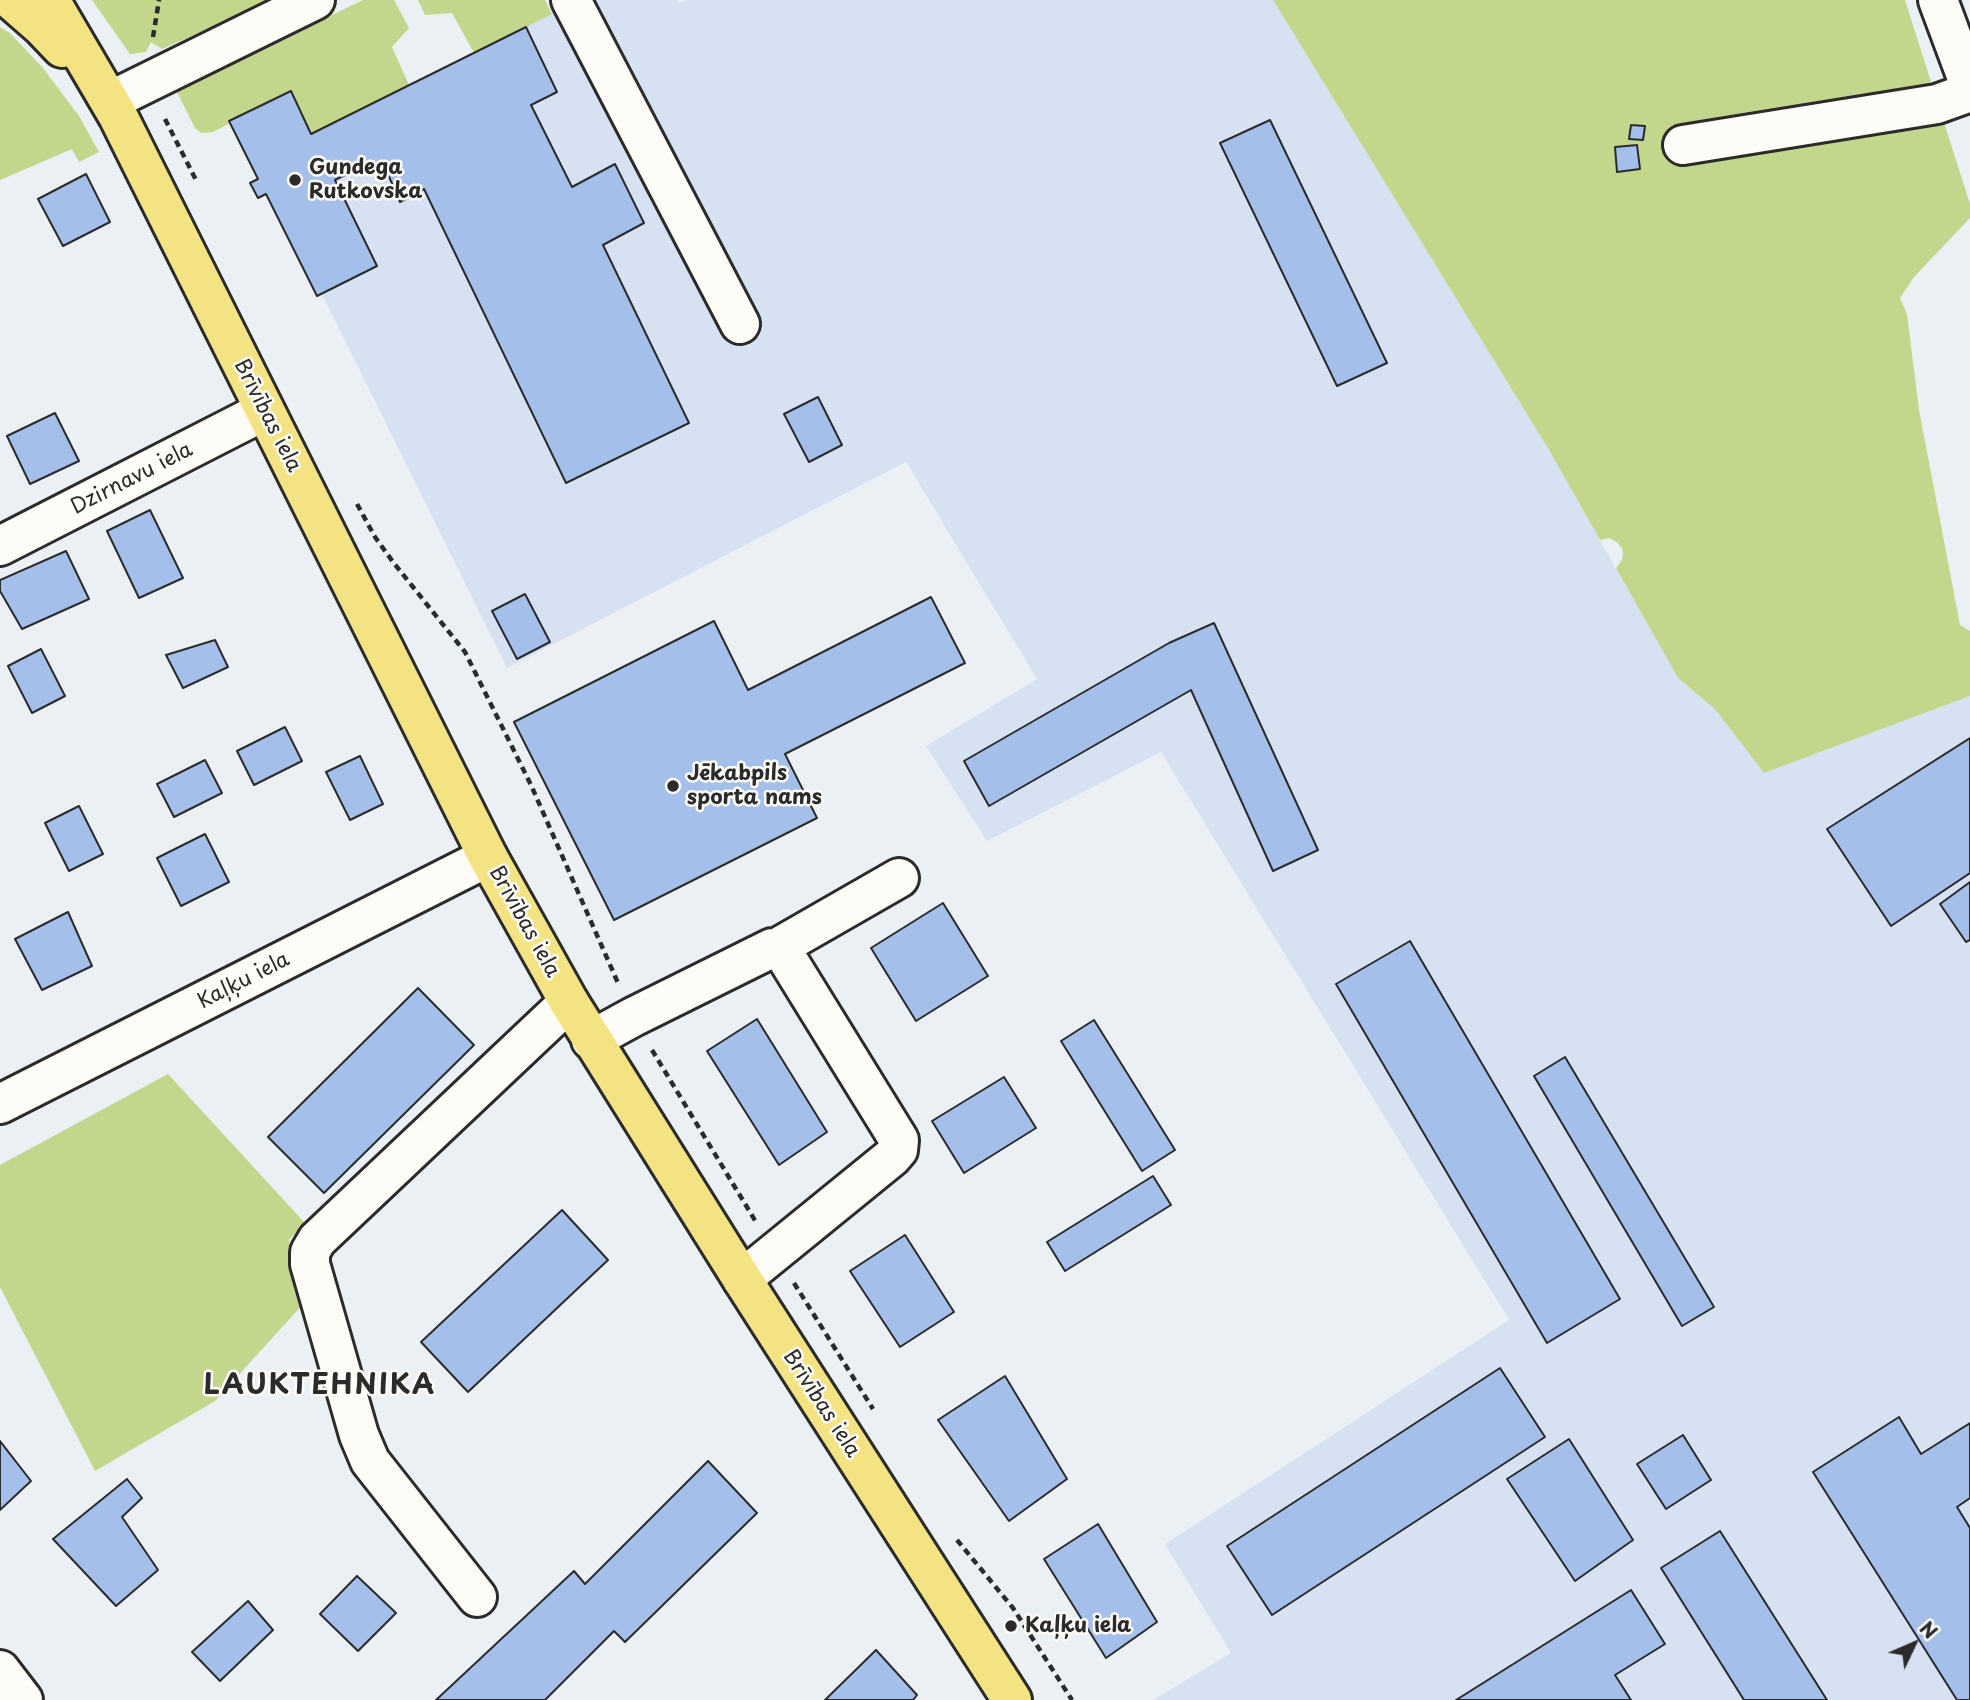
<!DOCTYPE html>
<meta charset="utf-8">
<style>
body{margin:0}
#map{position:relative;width:1970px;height:1700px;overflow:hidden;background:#ebf0f5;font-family:"Playpen Sans",sans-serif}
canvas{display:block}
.north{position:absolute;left:1879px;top:1609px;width:70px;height:70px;-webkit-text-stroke:5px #fdfcf7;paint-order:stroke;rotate:46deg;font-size:19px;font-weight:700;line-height:28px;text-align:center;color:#2b2b2b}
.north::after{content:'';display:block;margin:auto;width:24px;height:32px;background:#2b2b2b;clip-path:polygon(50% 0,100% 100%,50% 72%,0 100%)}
</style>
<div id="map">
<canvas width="1970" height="1700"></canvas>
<div class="north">N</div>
</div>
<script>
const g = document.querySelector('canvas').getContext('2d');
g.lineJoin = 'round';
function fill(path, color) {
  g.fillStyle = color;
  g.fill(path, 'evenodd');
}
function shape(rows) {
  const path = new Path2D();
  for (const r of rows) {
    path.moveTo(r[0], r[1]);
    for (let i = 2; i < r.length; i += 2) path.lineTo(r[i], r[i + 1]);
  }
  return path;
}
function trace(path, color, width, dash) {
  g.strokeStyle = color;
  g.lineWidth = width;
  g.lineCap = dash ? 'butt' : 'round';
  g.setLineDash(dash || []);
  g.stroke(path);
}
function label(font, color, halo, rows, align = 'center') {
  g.font = font + ' "Playpen Sans",sans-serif';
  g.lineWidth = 5;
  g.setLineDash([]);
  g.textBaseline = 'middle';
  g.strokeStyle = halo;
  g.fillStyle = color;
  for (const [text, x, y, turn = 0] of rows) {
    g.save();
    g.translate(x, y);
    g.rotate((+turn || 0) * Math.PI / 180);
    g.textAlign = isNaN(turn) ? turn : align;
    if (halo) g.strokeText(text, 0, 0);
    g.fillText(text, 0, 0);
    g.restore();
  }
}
fill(shape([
 [578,0,676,0,678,3,687,0,1273,0,1549,450,1678,678,1715,709,1764,773,1970,696,1970,1700,1153,1700,1231,1653,1165,1544,1509,1320,1161,752,987,841,926,746,1037,679,906,462,507,668,322,294,317,296,266,194,258,198,250,183,258,178,229,121,291,91,312,134]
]), '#d6e1f2');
fill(shape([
 [92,0,273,0,162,49,151,42,146,52,130,54],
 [363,0,394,0,409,28,392,47,409,85,311,134,291,91,213,132,201,133,195,128,176,90],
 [418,0,545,0,552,14,474,53,452,13,425,15],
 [1273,0,1905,0,1970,204,1970,218,1914,277,1900,298,1907,314,1919,410,1960,625,1970,631,1970,696,1764,773,1715,709,1678,678,1616,568,1622,560,1623,550,1617,542,1609,538,1600,540,1549,450],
 [0,27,10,33,43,68,79,116,99,152,79,162,72,149,0,180],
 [168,1074,305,1223,289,1240,305,1302,215,1401,95,1471,0,1287,0,1165]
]), '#c2d68c');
const building = shape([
 [526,27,557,92,531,105,572,187,615,164,644,223,603,245,689,423,566,483,424,189,400,202,387,172,381,175,373,161,335,180,377,266,317,296,266,194,258,198,250,183,258,179,229,121,291,91,311,134,526,27],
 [1270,120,1387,363,1337,386,1220,143,1270,120],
 [1631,125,1645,126,1643,140,1629,139,1631,125],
 [1637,145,1640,169,1617,172,1615,147,1637,145],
 [86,174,110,222,63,246,38,199,86,174],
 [818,397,842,445,809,462,784,414,818,397],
 [55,413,79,461,30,484,7,436,55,413],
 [150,510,183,578,139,598,107,531,150,510],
 [66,551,89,599,22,629,0,591,0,580,66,551],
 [525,594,550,642,517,659,492,611,525,594],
 [931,597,965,663,785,754,817,818,614,920,514,722,714,621,748,690,931,597],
 [1214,623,1318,850,1273,871,1191,690,989,806,964,761,1169,643,1214,623],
 [215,640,228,667,183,688,166,655,215,640],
 [41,649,65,696,32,713,8,666,41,649],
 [285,727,302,761,254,785,237,751,285,727],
 [1970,738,1970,873,1891,926,1827,829,1970,738],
 [360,756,383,804,350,820,326,772,360,756],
 [205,760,222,793,174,817,157,784,205,760],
 [79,806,103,854,69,871,45,823,79,806],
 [205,834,229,882,181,906,157,858,205,834],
 [1970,882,1970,940,1966,942,1940,904,1970,882],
 [943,903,988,976,916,1021,871,948,943,903],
 [68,912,92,966,42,990,15,939,68,912],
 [1410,941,1620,1299,1547,1343,1336,984,1410,941],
 [418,988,474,1045,324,1193,268,1137,418,988],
 [757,1019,827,1132,779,1165,707,1051,757,1019],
 [1094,1020,1175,1150,1142,1171,1061,1041,1094,1020],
 [1565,1057,1714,1307,1682,1326,1534,1076,1565,1057],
 [1004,1077,1036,1128,964,1173,932,1121,1004,1077],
 [1153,1176,1171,1205,1065,1271,1047,1242,1153,1176],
 [562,1210,608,1260,468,1392,421,1342,562,1210],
 [905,1235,954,1312,900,1347,850,1271,905,1235],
 [1500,1368,1545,1437,1272,1615,1227,1546,1500,1368],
 [1005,1376,1067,1479,1009,1521,938,1420,1005,1376],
 [1899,1417,1921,1454,1970,1423,1970,1498,1957,1507,1970,1528,1970,1700,1957,1700,1813,1472,1899,1417],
 [1683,1435,1711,1480,1666,1509,1637,1464,1683,1435],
 [1569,1439,1633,1540,1575,1581,1507,1479,1569,1439],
 [0,1441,31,1481,0,1510,0,1441],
 [708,1461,757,1513,625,1642,614,1631,545,1700,436,1700,574,1571,585,1584,708,1461],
 [127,1479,142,1498,122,1517,158,1570,116,1606,53,1539,127,1479],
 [1098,1524,1157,1622,1106,1658,1044,1559,1098,1524],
 [1720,1531,1827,1700,1744,1700,1661,1568,1720,1531],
 [357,1576,396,1613,358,1651,320,1614,357,1576],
 [1631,1590,1665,1644,1615,1675,1631,1700,1456,1700,1631,1590],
 [248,1601,273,1630,220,1681,192,1652,248,1601],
 [876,1650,917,1695,913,1700,825,1700,876,1650]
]);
fill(building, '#a5bfeb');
trace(building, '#2b2b2b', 2);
const minor = shape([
 [571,0,740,324],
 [1938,0,1970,86],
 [110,101,315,0],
 [1683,145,1937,104,1970,92],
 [0,546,264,411],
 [591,1040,633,1017,772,948,777,948,899,878],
 [0,1104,488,857],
 [742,1279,892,1157,898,1150,899,1140,783,952,777,948],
 [477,1597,370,1461,359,1435,310,1264,310,1252,317,1240,569,1002],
 [0,1670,23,1700]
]);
const major = shape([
 [11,0,42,27,62,48],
 [50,0,118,116,488,857,569,1002,742,1279,1012,1700]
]);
trace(minor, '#2b2b2b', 44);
trace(major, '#2b2b2b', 44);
trace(shape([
 [153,37,159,0],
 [165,119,196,180],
 [357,504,375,537,393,562,465,652,531,785,618,983],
 [652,1050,756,1222],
 [794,1283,873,1409],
 [957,1540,1013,1608,1072,1700]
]), '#2b2b2b', 4.5, [7, 5]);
trace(minor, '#fdfcf7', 38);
trace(major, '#f4e382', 38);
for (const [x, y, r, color] of [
 [295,180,7,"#2b2b2b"],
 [673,786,7,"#2b2b2b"],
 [1011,1626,7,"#2b2b2b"]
]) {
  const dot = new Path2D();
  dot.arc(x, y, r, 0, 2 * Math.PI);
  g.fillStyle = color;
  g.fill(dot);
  trace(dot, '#fdfcf7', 2.5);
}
label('bold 21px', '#2b2b2b', '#fdfcf7', [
 ["Gundega",309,168],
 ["Rutkovska",309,192],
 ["Jēkabpils",687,774],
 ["sporta nams",687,798],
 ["Kaļķu iela",1025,1626]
], 'left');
label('21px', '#2b2b2b', '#fdfcf7', [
 ["Brīvības iela",267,416,63],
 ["Dzirnavu iela",132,479,-27],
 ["Brīvības iela",524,922,61],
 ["Kaļķu iela",244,981,-27],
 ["Brīvības iela",821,1404,57]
]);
g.letterSpacing = '2px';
label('bold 28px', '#2b2b2b', '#fdfcf7', [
 ["LAUKTEHNIKA",320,1386]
]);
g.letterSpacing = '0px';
</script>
